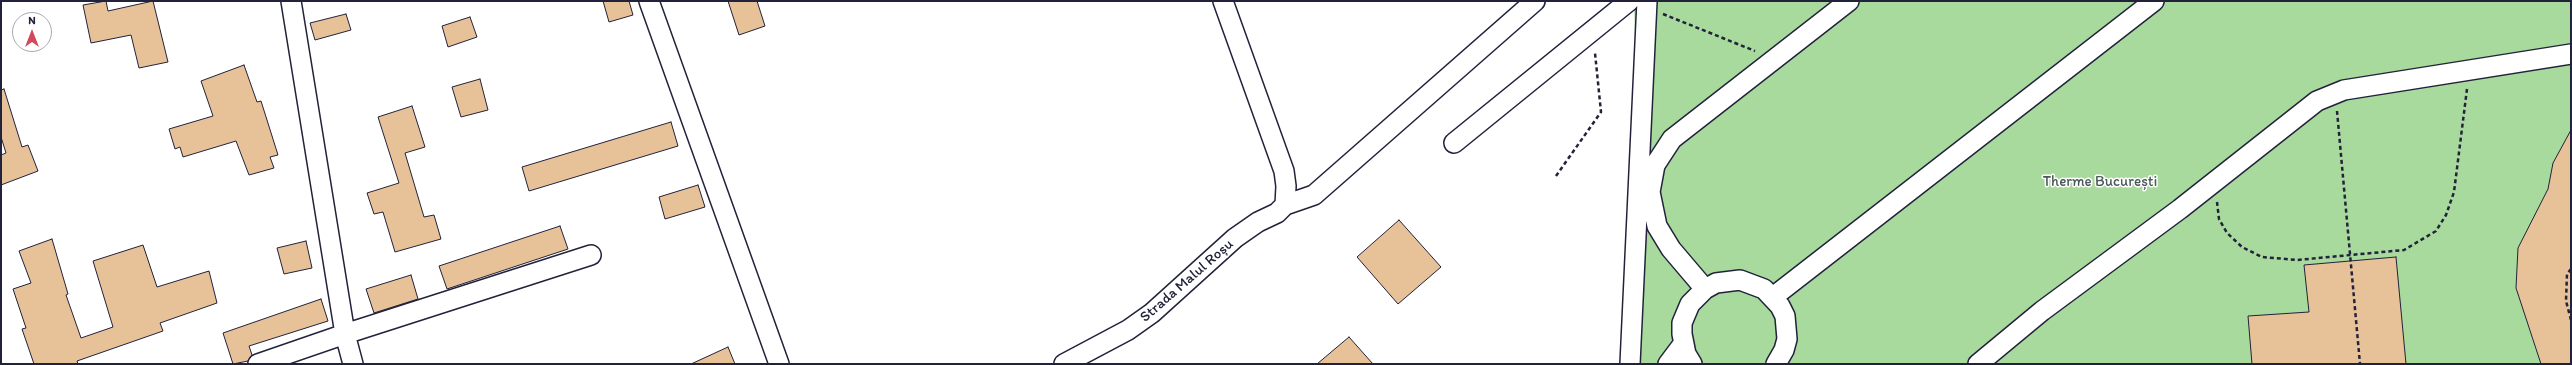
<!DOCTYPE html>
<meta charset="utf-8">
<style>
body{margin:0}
#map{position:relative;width:2572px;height:365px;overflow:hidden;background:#fff;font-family:Itim,sans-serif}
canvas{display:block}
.frame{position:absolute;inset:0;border:2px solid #22223b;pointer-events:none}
.north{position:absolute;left:12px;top:12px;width:40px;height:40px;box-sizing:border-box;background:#fff;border:1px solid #a7a7b1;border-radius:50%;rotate:0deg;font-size:11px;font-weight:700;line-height:16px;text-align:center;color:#22223b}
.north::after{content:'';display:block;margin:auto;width:14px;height:18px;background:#d1495b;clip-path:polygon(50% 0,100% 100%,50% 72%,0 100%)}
</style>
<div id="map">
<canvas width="2572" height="365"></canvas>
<div class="frame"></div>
<div class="north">N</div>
</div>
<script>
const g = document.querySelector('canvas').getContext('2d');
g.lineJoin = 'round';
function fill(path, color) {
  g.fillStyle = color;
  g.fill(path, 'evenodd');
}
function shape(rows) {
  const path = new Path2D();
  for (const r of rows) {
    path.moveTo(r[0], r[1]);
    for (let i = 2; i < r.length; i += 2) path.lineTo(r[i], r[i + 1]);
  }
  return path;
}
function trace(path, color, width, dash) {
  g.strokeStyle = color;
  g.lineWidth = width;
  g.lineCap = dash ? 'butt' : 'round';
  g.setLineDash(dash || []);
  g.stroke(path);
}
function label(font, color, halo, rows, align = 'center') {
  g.font = font + ' Itim,sans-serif';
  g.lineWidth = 3;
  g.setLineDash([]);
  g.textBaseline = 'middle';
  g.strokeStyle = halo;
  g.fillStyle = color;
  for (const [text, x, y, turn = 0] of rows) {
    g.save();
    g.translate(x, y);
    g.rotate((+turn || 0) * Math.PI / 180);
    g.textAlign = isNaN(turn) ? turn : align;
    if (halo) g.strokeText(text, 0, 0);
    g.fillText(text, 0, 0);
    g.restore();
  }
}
fill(shape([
 [1634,1,2571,1,2571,364,1630,364,1636,79]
]), '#a7da9c');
const building = shape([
 [106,1,108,11,153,1,168,62,139,68,131,35,91,43,83,5,106,1],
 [603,1,629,1,633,15,609,22,603,1],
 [728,1,757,1,765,26,739,35,728,1],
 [346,14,351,30,315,40,310,23,346,14],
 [470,17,477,37,448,47,442,26,470,17],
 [244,65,257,102,261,101,278,155,270,157,274,168,249,175,236,141,183,157,180,147,175,149,169,129,213,116,201,81,244,65],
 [480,79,488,110,461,117,452,87,480,79],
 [4,89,22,147,28,145,38,171,1,185,1,155,6,153,1,137,1,90,4,89],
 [412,106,425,147,405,153,424,217,434,215,441,239,395,252,383,212,374,214,367,193,399,183,378,117,412,106],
 [671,122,678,146,529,191,522,167,671,122],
 [2571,130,2571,364,2541,364,2516,288,2518,248,2548,189,2553,163,2571,130],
 [698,185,705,207,665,219,659,197,698,185],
 [1399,220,1441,267,1398,304,1357,257,1399,220],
 [560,226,568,249,447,289,439,266,560,226],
 [52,239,68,294,66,295,81,338,113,327,93,261,143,245,157,287,209,271,217,303,160,323,163,331,77,361,78,364,34,364,22,329,26,328,13,289,31,283,19,251,52,239],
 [306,241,312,268,284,274,277,248,306,241],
 [2396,257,2406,364,2252,364,2248,316,2309,312,2304,265,2396,257],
 [411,275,418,299,374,313,366,289,411,275],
 [321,299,328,321,249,346,252,355,248,361,233,364,223,333,321,299],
 [1349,337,1373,364,1317,364,1349,337],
 [728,347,735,364,691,364,728,347]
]);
fill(building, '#e7c198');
trace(building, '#22223b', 1);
const minor = shape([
 [291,1,345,334,353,364],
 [649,1,779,364],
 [1223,1,1284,171,1286,186,1285,205],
 [1454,143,1629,1],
 [1285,205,1314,195,1535,1],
 [1705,289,1671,249,1657,226,1650,192,1655,165,1672,139,1849,1],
 [1773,297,2154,1],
 [258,364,345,334,591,255],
 [1064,364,1128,330,1152,313,1235,238,1258,222,1277,213,1285,205],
 [1630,364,1647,1],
 [1668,364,1683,344],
 [1692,364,1686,354,1682,334,1682,323,1690,304,1705,289,1716,283,1740,280,1764,289,1780,306,1785,316,1787,339,1784,350,1776,364],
 [1978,364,2042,311,2180,209,2317,101,2344,90,2571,54]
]);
trace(minor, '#22223b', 22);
trace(shape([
 [1663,14,1755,51],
 [2337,111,2360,364],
 [1556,176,1601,112,1595,53],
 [2217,202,2219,219,2227,233,2242,247,2262,257,2297,260,2404,250,2436,231,2446,215,2454,192,2467,89],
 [2571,269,2567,274,2566,301,2571,320]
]), '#22223b', 2.5, [4, 3]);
trace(minor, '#fff', 19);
label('15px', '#4a5958', '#fff', [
 ["Therme București",2100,182]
]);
label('15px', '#22223b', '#fff', [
 ["Strada Malul Roșu",1187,281,-41]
]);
</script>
